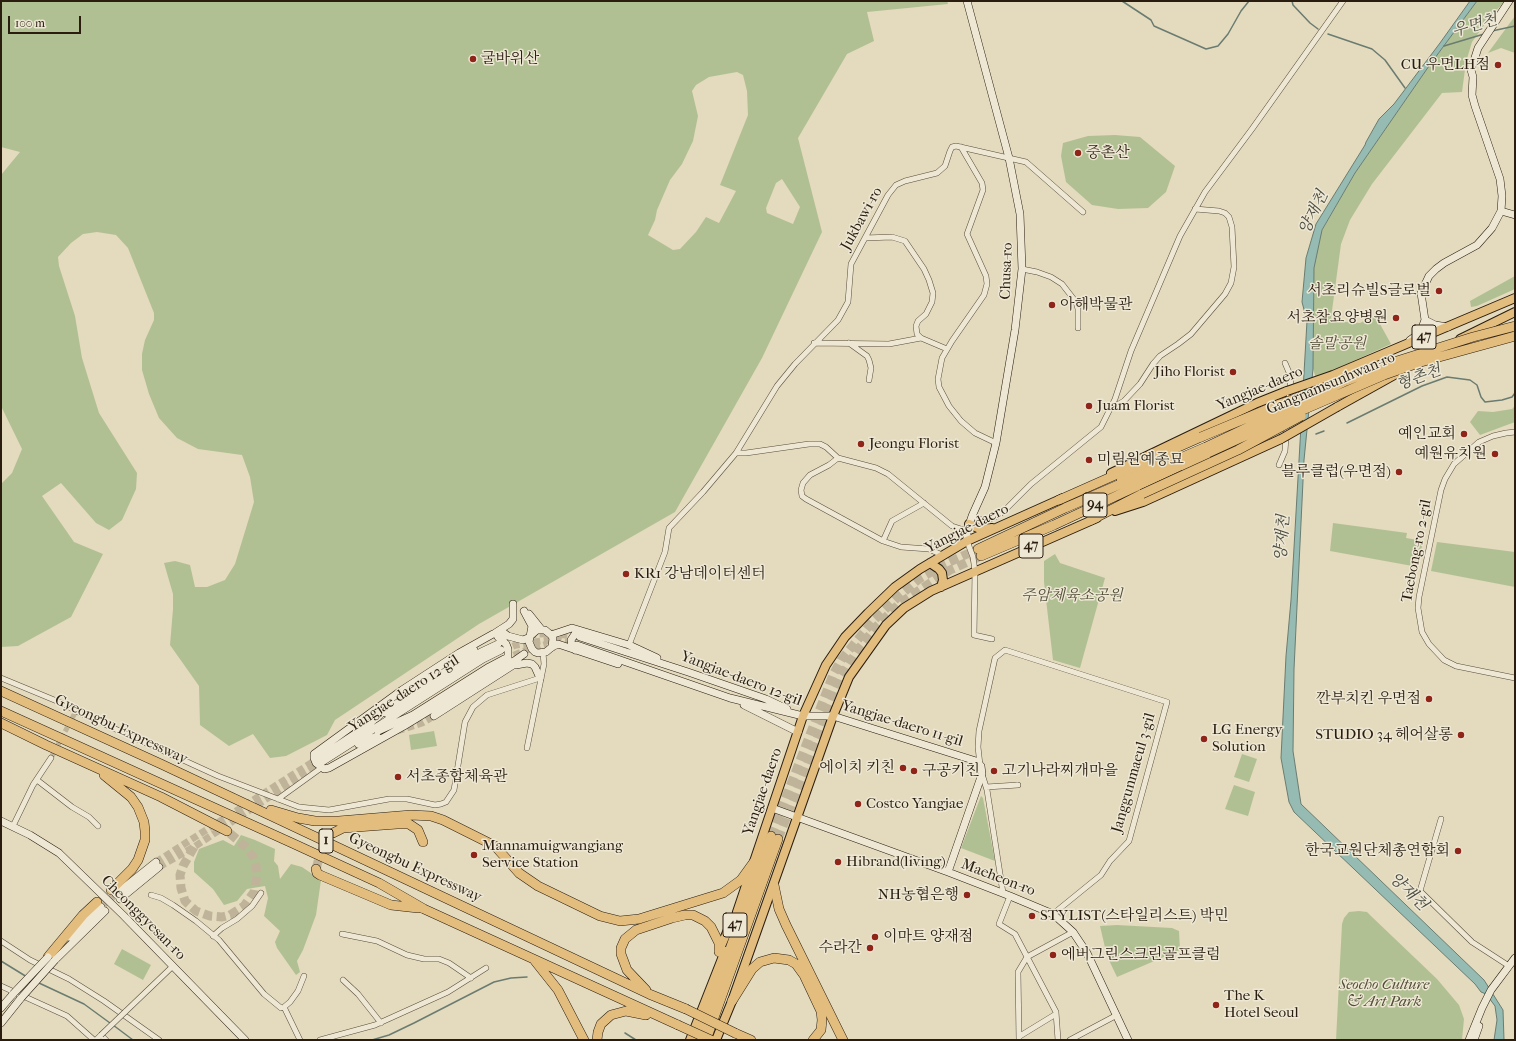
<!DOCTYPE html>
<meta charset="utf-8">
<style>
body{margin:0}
#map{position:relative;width:1516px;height:1041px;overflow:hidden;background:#e4dabd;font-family:"IM FELL French Canon",serif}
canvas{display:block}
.frame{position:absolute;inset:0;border:2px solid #2a1d10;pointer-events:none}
.scale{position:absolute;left:8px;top:16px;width:73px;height:18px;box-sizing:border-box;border:2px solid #2a1d10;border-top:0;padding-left:5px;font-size:12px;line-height:14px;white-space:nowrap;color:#2a1d10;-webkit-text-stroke:3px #ede7d4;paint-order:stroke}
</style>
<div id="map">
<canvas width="1516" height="1041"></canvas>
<div class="frame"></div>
<div class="scale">100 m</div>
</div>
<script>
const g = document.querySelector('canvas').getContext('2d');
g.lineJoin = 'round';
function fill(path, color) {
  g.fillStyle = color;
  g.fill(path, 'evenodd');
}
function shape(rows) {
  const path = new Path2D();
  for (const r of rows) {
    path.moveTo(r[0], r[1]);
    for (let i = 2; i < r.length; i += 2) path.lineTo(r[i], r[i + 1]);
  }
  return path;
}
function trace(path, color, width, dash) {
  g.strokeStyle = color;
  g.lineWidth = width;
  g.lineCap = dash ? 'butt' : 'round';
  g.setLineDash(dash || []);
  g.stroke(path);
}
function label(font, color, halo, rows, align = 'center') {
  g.font = font + ' "IM FELL French Canon","Noto Serif KR",serif';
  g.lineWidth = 3;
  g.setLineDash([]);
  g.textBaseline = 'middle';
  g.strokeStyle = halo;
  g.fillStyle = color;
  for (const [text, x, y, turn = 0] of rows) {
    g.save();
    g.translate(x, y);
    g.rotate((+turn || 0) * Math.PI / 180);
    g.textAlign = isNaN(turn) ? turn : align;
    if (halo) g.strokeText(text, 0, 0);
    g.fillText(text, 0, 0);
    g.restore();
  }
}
fill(shape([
 [1,1,947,1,948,4,867,12,874,41,847,54,798,138,822,232,762,358,675,512,479,624,335,720,327,735,286,756,270,758,253,734,229,746,200,725,199,686,170,645,173,609,173,594,164,563,175,561,190,565,195,587,207,587,225,580,235,564,254,502,250,477,242,455,198,449,177,438,159,418,149,394,142,370,142,354,145,340,154,320,154,313,128,248,116,235,97,232,83,234,71,243,58,257,59,266,75,316,82,358,99,413,137,473,136,489,122,520,109,530,96,523,61,483,42,496,74,542,103,554,71,617,18,646,1,647,1,484,12,473,22,449,1,406,1,175,20,152,1,147],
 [737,72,743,75,747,91,748,115,720,185,736,191,719,223,706,217,696,232,680,249,673,250,648,235,655,220,657,210,670,180,682,164,693,141,698,116,692,91,696,85,709,77],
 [782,179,800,207,793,224,767,213,766,208,776,183],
 [1477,1,1505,1,1490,17,1472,42,1466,62,1462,92,1442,93,1372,184,1350,220,1341,244,1331,318,1332,321,1360,323,1375,315,1391,344,1316,378,1313,369,1314,268,1320,234,1355,173,1429,66],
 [1515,16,1515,53,1501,48,1488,53],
 [1115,135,1140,137,1175,166,1166,192,1148,208,1118,209,1092,205,1066,182,1061,156,1063,143,1088,136],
 [1515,276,1515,289,1477,306,1471,307,1470,301],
 [1515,406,1515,422,1480,435,1470,422,1478,411,1493,412,1512,409],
 [1333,523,1407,533,1406,538,1423,541,1418,567,1330,551],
 [1437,542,1515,552,1515,587,1431,571],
 [1055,554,1060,563,1105,578,1080,668,1053,660,1044,582,1044,561],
 [434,731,437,746,411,750,409,735],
 [1242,754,1257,759,1249,782,1234,777],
 [1234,785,1255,792,1248,816,1225,809],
 [981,796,983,798,995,861,961,848],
 [241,835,255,840,275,849,274,861,278,866,280,879,291,864,302,867,321,880,316,915,303,950,297,961,300,972,296,975,277,948,275,942,280,931,264,916,268,898,265,886,247,889,237,901,224,905,213,889,194,872,194,862,199,849,223,840,234,846],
 [1359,911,1367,912,1371,916,1437,979,1459,1005,1464,1019,1462,1040,1336,1040,1342,924,1344,918,1349,912],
 [1117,925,1172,928,1179,931,1180,950,1117,977,1107,956,1100,926],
 [122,949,151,965,143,980,114,964]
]), '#b1c093');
const water = shape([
 [1470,1,1477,1,1429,66,1355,173,1322,230,1314,268,1313,369,1304,460,1294,669,1293,751,1301,804,1484,980,1503,1010,1504,1040,1494,1040,1497,1020,1495,1006,1486,994,1481,992,1475,984,1294,812,1289,802,1281,758,1286,656,1291,600,1307,321,1302,302,1306,258,1316,224,1365,145,1366,142,1379,119,1394,104,1440,43,1470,1]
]);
fill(water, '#95bbb2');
trace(water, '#6a7c71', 1);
trace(shape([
 [1122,1,1151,20,1154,26,1206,49,1218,46,1228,34,1241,11,1249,1],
 [1292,1,1293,5,1310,23,1318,29],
 [1492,31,1515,26],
 [1328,34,1372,49,1385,60,1405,88],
 [1444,46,1484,34],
 [1347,423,1422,386,1447,377,1470,380,1477,385,1481,397,1485,402,1502,400,1512,397,1515,393],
 [1316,434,1324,431],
 [1,961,27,977],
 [39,983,84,1004,110,1023],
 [113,1025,133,1040],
 [625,1033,636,1040],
 [372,1040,389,1035,414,1023,494,982,511,978,527,977]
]), '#6a7c71', 1.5);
trace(shape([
 [51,758,76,711]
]), '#bfb49a', 5, [5, 2.5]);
trace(shape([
 [529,635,552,633,578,637],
 [503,650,516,645,541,641,557,640,577,645],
 [504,659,527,650,547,644],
 [397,731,422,723,434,716],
 [156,862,319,758],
 [159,867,194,847,322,762],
 [101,907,116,894]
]), '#bfb49a', 7, [7, 3.5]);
trace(shape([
 [771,836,833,675,841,660,873,621,898,597,919,579,945,564,978,549],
 [778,839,841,677,857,651,876,627,900,603,950,570,981,556],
 [194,847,183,866,180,875,181,888,185,901,196,911,210,916,222,917,230,915,244,906,254,892,257,876,256,866,253,857,247,848,227,831],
 [316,869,319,858,327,839,333,833]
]), '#bfb49a', 9, [9, 4.5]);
const street = shape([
 [961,147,982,183,983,190,967,234,986,276,987,284,984,295,952,341,942,358,938,379,939,387,949,406,961,421,975,433,996,443],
 [865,238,892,237,905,241,924,269,929,280,933,293,932,302,926,314,918,321,916,326,917,334,921,338],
 [1022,269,1037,272,1051,277,1062,284,1076,302,1078,309,1078,328],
 [814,343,889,344,921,338,947,349],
 [849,343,867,356,869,360,871,368,869,380],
 [1285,363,1291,377,1289,402],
 [1112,408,1124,401,1140,384,1153,364,1160,356,1178,344,1191,334,1225,294,1231,283,1234,267,1232,227,1229,217,1225,213,1219,211,1195,209],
 [1515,432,1506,433,1493,436,1479,442,1454,464,1445,479,1441,490,1419,597,1418,608,1422,632,1429,644,1444,660,1456,666,1515,678],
 [736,453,746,453,809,444,820,444,826,447,838,458,876,468,888,474,952,526,967,531],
 [838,458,829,465,810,475,803,483,801,490,802,496,806,499,883,541,901,547,929,549,942,555],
 [1279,465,1285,451,1287,424],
 [972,516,982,520,988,520,995,517,1004,511,1031,484,1101,427,1115,399,1131,351,1180,236,1205,192,1252,129,1343,1],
 [883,541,892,521,924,503],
 [967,541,973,557,975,571,974,635,992,639],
 [629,645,665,552,669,528,703,492,736,453,777,386,795,364,838,320,848,302,851,264,888,195,896,185,905,181,937,173,945,166,950,151,952,147,956,146,1026,162,1083,212],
 [1,678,64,704,76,711,218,776,299,807,329,810,389,799,407,799,435,805,441,804,446,802,454,790,465,722,473,707,487,695,540,678],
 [527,748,544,664,543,653],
 [980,765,978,747,979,731,995,658,1005,650,1167,702,1129,841,1110,861,1101,875,1053,914],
 [982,774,987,790,1003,893],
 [37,780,72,807,89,817,98,826],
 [986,787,1018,785,1003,786],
 [278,799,321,768],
 [1441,819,1420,891,1472,942,1509,966],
 [13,826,33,785,51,758],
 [151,895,161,898,173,905,196,921,219,940,264,994,281,1008,284,1007,290,1002,298,991,304,976],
 [1010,896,999,924,1015,934,1056,1012,1058,1040],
 [342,934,377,941,407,955,424,959,439,959,449,963,471,978],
 [213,936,222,928,237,919,252,906,261,893],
 [1,941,30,960,69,979,104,1001,159,1040],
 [343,980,358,994,381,1023],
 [1,986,67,1016,94,1040],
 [284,1007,300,1040],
 [125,1012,173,966],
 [1020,1036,1056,1014],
 [96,1040,101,1035,106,1040],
 [320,1040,375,1025,448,992,486,968],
 [1019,1040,1018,972,1027,957,1073,932],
 [1070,1040,1117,1015]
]);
const secondary = shape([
 [1501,211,1515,215],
 [1425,320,1421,293,1429,276,1436,269,1444,263,1477,245,1492,228,1501,211,1502,196,1500,179,1475,106,1472,95,1473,77,1471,70,1478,48,1509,1],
 [1425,320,1435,325,1448,327],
 [1410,340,1420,333,1425,320],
 [967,541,967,531,972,516,985,487,996,443,1015,330,1022,269,1020,214,1009,158,967,1],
 [524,611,532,626,529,642,532,649,535,652,538,653,546,652,552,647,558,644,618,664],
 [529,614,541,629],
 [495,633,509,624,513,619,513,604],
 [551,635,572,628,629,645,657,658],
 [503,636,508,636,523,640,528,638,537,630,545,630,551,635,553,638,552,647],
 [508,636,504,633,493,634,459,653,402,690,314,754,314,758,316,763,324,769,329,768,404,726,504,665,514,661,524,654],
 [498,637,506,644,508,649,508,660,504,665],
 [580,637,688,672,766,699,787,709],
 [577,645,730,698,803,716,833,716,976,761,981,766,982,774,948,872],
 [575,650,572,646,571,640,575,634,581,631],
 [516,665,527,663,532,664,535,667,540,678],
 [744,705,798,732],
 [386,713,481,652,498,644],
 [434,716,518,662],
 [362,730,397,700,474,650],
 [378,731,413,715,489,667,504,659],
 [358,744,377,736],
 [319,758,364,728],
 [322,762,483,659,501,650],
 [772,808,948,872,1010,896,1053,914,1073,932,1087,953,1128,1040],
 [1,821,30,835,59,853,123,915,245,1040],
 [116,894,156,862],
 [120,899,159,867],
 [69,937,101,907],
 [55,960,105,911],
 [1,1008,13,994],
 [1,1023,21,998],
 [1469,1040,1482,1008,1491,990,1515,958],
 [1474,1040,1479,1026]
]);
const primary = shape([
 [1460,339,1515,312],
 [1333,375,1515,298],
 [1337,407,1398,373],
 [1185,468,1246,442],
 [1111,473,1257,403,1287,391],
 [1121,480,1168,456],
 [1115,511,1143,502,1281,439],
 [969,524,980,529,992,528],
 [930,563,939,569,942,573,943,580,941,587],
 [734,928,737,912,803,716,826,665,845,637,868,613,895,587,920,569,967,541,1063,498],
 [719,951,733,918],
 [690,1040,725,951],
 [716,1040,732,1001,833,716,849,677,886,625,904,608,931,591,1097,518]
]);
const highway = shape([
 [1059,500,1201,437],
 [1091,520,1142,494],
 [978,549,1065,508,1206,447],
 [981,556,1054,525,1208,453],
 [1,691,161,764,649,994,686,1009],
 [1,711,292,843,379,883,424,909,678,1025],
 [1,723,46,745,161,797,227,831],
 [104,775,131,797,138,807,144,822,145,831,145,840,138,860,132,869,111,890],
 [271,810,298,818,315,821,339,821,411,815,431,816,443,820,495,846,519,873,538,886,600,916,620,921,639,919,723,893,741,880,754,862],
 [333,833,343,828,397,824,409,824,418,830,423,842],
 [316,869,317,873,320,875,391,905,418,908],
 [774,885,779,909,786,925,843,1040],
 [48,957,83,915,97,902],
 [535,961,558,990,584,1040],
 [646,990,627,970,621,954,621,948,625,939,636,930,672,918,685,915,693,915,705,921,711,927,719,943,719,952],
 [732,1001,752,969,760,962,774,958,789,960,796,964,804,975,821,1011,822,1020,821,1030,813,1040],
 [735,1033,751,1040],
 [597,1040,598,1032,601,1024,611,1015,626,1011,646,1015],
 [697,1040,771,836],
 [706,1040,778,839]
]);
trace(street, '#584c3b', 6);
trace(secondary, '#2a1d10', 8);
trace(primary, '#2a1d10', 10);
trace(highway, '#2a1d10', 10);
trace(street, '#ede7d4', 5);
trace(secondary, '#ede7d4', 7);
trace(primary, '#e2bd7e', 8);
trace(highway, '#e2bd7e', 9);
const streetBridge = shape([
 [101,1035,125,1012]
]);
const secondaryBridge = shape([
 [13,994,48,957],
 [21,998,55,960]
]);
const primaryBridge = shape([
 [1287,391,1333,375],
 [1281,439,1337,407]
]);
const highwayBridge = shape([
 [1201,437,1280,404,1301,397],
 [1206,447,1346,381,1394,362,1473,337,1515,326],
 [1208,453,1284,418,1384,375,1421,362,1515,336],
 [1142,494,1238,450,1301,416],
 [686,1009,735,1033],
 [678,1025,711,1040]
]);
trace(streetBridge, '#584c3b', 6, []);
trace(secondaryBridge, '#2a1d10', 8, []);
trace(primaryBridge, '#2a1d10', 10, []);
trace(highwayBridge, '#2a1d10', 10, []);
trace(streetBridge, '#ede7d4', 5);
trace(secondaryBridge, '#ede7d4', 7);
trace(primaryBridge, '#e2bd7e', 8);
trace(highwayBridge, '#e2bd7e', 9);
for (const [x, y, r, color] of [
 [473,59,4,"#8f2418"],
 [1498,65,4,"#8f2418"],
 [1078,153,4,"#8f2418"],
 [1439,291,4,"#8f2418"],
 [1052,305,4,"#8f2418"],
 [1396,318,4,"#8f2418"],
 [1233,372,4,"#8f2418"],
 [1089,406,4,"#8f2418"],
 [1464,434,4,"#8f2418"],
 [861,444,4,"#8f2418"],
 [1495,454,4,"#8f2418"],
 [1089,460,4,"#8f2418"],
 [1399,472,4,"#8f2418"],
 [626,574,4,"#8f2418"],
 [1429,699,4,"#8f2418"],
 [1461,735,4,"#8f2418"],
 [1204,739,4,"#8f2418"],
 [903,768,4,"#8f2418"],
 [914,771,4,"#8f2418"],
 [994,771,4,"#8f2418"],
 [398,777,4,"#8f2418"],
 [858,804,4,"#8f2418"],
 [1458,851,4,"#8f2418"],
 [474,855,4,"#8f2418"],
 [838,862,4,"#8f2418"],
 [967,895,4,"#8f2418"],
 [1032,916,4,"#8f2418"],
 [875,937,4,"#8f2418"],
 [870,948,4,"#8f2418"],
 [1053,955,4,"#8f2418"],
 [1216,1005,4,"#8f2418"]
]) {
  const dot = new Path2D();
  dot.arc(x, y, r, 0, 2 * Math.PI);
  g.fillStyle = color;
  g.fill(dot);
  trace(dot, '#ede7d4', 1.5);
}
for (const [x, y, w] of [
 [1424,337,24],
 [1095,505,24],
 [1031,546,24],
 [326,841,14],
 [735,925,24]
]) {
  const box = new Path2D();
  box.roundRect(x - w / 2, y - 12, w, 24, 3);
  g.fillStyle = '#ede7d4';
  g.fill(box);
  trace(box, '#2a1d10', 1);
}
label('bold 14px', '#2a1d10', null, [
 ["47",1424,337],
 ["94",1095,505],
 ["47",1031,546],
 ["1",326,841],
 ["47",735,925]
]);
label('15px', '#2a1d10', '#ede7d4', [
 ["굴바위산",481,59],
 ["CU 우면LH점",1490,65,"right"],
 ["중촌산",1086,153],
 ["서초리슈빌S글로벌",1431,291,"right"],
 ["아해박물관",1060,305],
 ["서초참요양병원",1388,318,"right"],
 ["Jiho Florist",1225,372,"right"],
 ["Juam Florist",1097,406],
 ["예인교회",1456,434,"right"],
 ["Jeongu Florist",869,444],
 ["예원유치원",1487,454,"right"],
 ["미림원예종묘",1097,460],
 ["블루클럽(우면점)",1391,472,"right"],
 ["KR1 강남데이터센터",634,574],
 ["깐부치킨 우면점",1421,699,"right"],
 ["LG Energy",1212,730],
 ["Solution",1212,747],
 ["STUDIO 34 헤어살롱",1453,735,"right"],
 ["에이치 키친",895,768,"right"],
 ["구공키친",922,771],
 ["고기나라찌개마을",1002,771],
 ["서초종합체육관",406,777],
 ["Costco Yangjae",866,804],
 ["Mannamuigwangjang",482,846],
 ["Service Station",482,863],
 ["한국교원단체총연합회",1450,851,"right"],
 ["Hibrand(living)",846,862],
 ["NH농협은행",959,895,"right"],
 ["STYLIST(스타일리스트) 박민",1040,916],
 ["이마트 양재점",883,937],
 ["수라간",862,948,"right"],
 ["에버그린스크린골프클럼",1061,955],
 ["The K",1224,996],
 ["Hotel Seoul",1224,1013]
], 'left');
label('15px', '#2a1d10', '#ede7d4', [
 ["Jukbawi-ro",862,219,-61],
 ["Chusa-ro",1007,271,-88],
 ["Gangnamsunhwan-ro",1331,384,-23],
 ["Yangjae-daero",1260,389,-23],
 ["Yangjae-daero",967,529,-27],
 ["Taebong-ro 2-gil",1417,551,-79],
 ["Yangjae-daero 12-gil",741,679,21],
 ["Yangjae-daero 12-gil",404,694,-33],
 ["Yangjae-daero 11-gil",902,724,17],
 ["Gyeongbu Expressway",121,730,25],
 ["Janggunmaeul 3-gil",1134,773,-74],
 ["Yangjae-daero",763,792,-71],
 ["Gyeongbu Expressway",415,868,25],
 ["Maeheon-ro",998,878,21],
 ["Cheonggyesan-ro",143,918,45]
]);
label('italic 15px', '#524e37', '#ede7d4', [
 ["솔말공원",1337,344],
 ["주암체육소공원",1072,596],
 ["Seocho Culture",1384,985],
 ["& Art Park",1384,1002]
]);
label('italic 16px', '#4a4c41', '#ede7d4', [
 ["우면천",1475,26,-16],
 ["양재천",1314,213,-64],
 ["형촌천",1419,378,-20],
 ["양재천",1283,538,-86],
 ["양재천",1408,892,44]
]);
</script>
